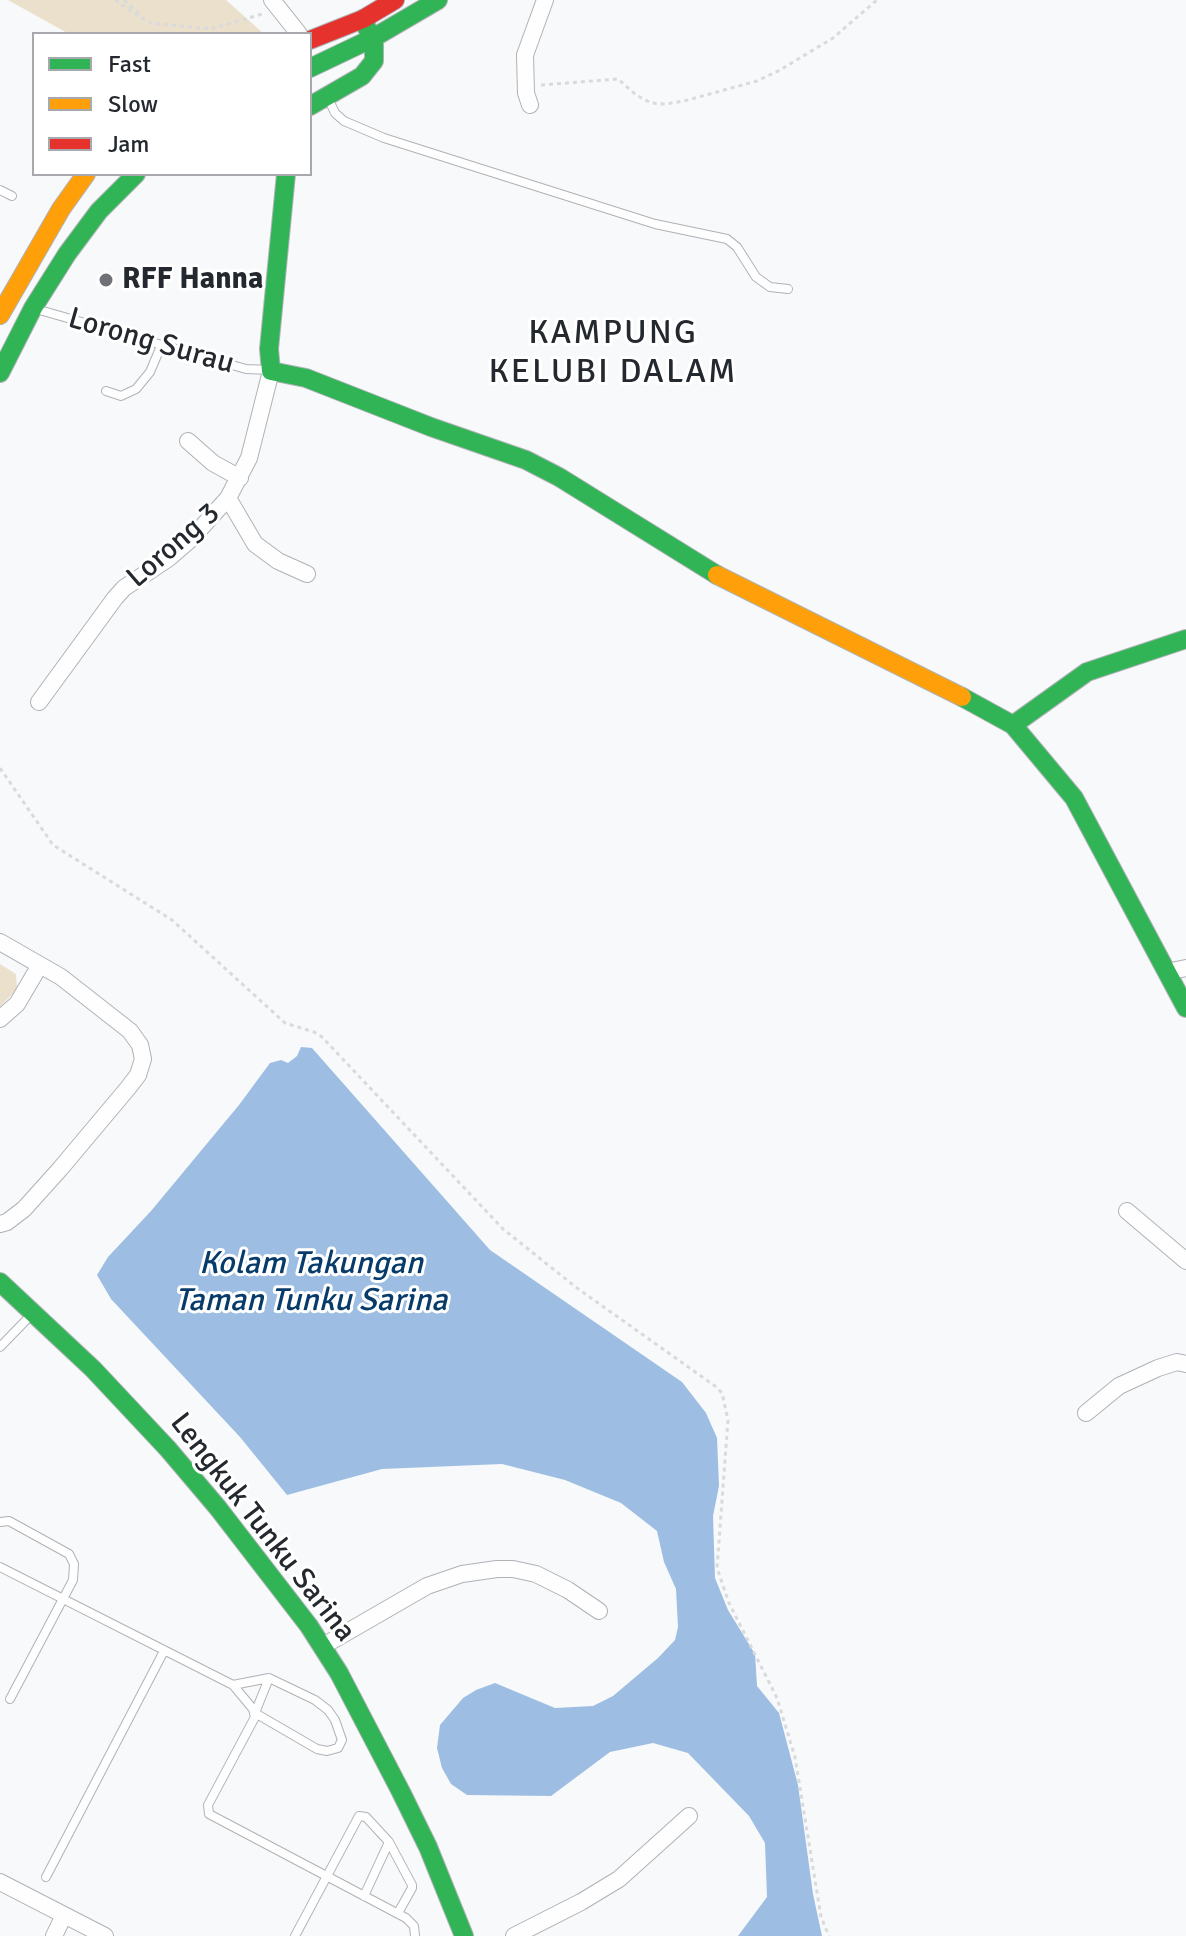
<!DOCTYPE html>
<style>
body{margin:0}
#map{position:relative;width:1186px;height:1936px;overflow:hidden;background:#f7f9fb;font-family:Signika,sans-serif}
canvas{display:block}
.legend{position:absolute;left:32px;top:32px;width:280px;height:144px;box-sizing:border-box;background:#fff;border:2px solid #a7a9ac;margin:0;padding:10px 14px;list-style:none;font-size:24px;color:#24292f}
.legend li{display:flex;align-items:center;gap:16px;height:40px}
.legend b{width:40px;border:2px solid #a7a9ac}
</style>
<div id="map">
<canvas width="1186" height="1936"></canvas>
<ul class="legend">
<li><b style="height:10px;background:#30b455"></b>Fast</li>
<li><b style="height:10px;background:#ff9f0a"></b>Slow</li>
<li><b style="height:10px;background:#e5322d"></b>Jam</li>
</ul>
</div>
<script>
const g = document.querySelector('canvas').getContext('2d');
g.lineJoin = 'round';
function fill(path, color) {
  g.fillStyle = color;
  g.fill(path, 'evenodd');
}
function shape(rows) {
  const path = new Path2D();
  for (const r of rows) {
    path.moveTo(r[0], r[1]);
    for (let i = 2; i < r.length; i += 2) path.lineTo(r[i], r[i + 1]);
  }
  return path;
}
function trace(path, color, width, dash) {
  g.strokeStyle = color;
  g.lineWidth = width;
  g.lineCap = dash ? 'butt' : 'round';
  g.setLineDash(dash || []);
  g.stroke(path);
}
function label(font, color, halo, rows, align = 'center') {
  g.font = font + ' Signika,sans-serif';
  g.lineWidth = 6;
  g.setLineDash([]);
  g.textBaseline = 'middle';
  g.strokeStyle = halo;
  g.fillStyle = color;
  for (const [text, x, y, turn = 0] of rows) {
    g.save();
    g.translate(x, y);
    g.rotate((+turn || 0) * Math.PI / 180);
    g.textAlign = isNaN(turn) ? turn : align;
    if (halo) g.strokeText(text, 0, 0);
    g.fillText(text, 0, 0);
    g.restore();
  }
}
fill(shape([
 [8,0,226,0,264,34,69,34],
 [0,964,16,974,17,989,0,1007]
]), '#ebe0cb');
fill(shape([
 [301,1047,312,1048,490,1250,682,1382,706,1413,717,1438,719,1486,713,1516,715,1578,728,1610,755,1654,757,1686,779,1713,798,1785,813,1894,822,1936,738,1936,767,1897,765,1843,749,1816,688,1753,653,1743,610,1752,551,1796,467,1795,451,1784,442,1768,437,1748,440,1725,463,1698,476,1690,495,1683,555,1708,593,1706,613,1696,658,1658,675,1640,678,1627,676,1589,664,1562,657,1531,621,1503,565,1480,502,1464,382,1469,287,1495,240,1437,111,1299,97,1275,108,1257,151,1211,239,1105,270,1063,281,1060,288,1063,297,1056]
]), '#9dbee2');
const lane = shape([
 [328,98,335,113,344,121,384,138,655,224,727,239,737,247,756,277,770,287,788,289],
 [0,190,12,196],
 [36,309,246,369,270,370],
 [106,391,121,396,136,389,150,372,161,346],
 [0,1347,33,1313],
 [0,1522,9,1521,69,1554,74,1564,73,1580,10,1699],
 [0,1567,233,1685,253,1709,255,1717,208,1805,209,1814,406,1918,414,1926,415,1936],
 [233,1685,269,1678,315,1700,328,1710,335,1720,342,1740,338,1748,327,1751,317,1749,255,1713,269,1678],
 [46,1877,164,1651],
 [364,1896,389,1842],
 [295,1936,359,1816,366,1817,389,1842,412,1885,412,1888,398,1913]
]);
const street = shape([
 [272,0,299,34],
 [530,105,526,93,525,55,545,0],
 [188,441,213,463,240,478],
 [228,498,255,544,278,561,307,574],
 [39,702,115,598,124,588,169,558,191,539,228,498,249,458,271,371],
 [0,942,61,977,130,1031,140,1045,143,1059,138,1075,128,1088,60,1169,24,1209,7,1222,0,1224],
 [1167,972,1186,968],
 [0,1019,17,1004,40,965],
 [1127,1211,1186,1261],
 [1086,1413,1119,1386,1158,1368,1177,1362,1186,1364],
 [323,1646,427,1586,462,1574,497,1569,513,1569,536,1574,568,1590,599,1611],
 [0,1882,105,1936],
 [54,1936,64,1915],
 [514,1936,581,1902,619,1879,689,1816]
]);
const fast = shape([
 [310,68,373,38,438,0],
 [310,106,362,76,374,61,374,44,363,19],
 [286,174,269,349,271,371,306,378,431,427,526,460,559,477,717,575],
 [0,373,33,308,67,254,99,211,136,174],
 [962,697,1013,725,1074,798,1186,1008],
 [1013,725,1087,672,1186,639],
 [0,1282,93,1369,168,1449,218,1508,309,1626,339,1673,401,1792,428,1847,464,1936]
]);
const slow = shape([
 [0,315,61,209,86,174],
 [717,575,962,697]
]);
const jam = shape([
 [310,40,363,19,395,0]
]);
trace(lane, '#afb2b6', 10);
trace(street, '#afb2b6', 18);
trace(fast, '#afb2b6', 20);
trace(slow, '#afb2b6', 20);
trace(jam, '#afb2b6', 20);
trace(shape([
 [115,0,150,23,211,29,262,14],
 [124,0,142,16],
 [541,85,618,79,636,95,651,103,665,104,684,101,757,81,780,70,833,38,877,0],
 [0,768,53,845,172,920,285,1023,314,1032,322,1037,503,1229,577,1288,715,1386,722,1393,728,1420,717,1568,729,1603,777,1698,795,1757,821,1917,829,1936]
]), '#d9dadc', 3, [4, 4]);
trace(lane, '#fefefe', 8);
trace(street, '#fefefe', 16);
trace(fast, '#30b455', 18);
trace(slow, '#ff9f0a', 18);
trace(jam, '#e5322d', 18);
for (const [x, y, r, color] of [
 [106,280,8,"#6e7276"]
]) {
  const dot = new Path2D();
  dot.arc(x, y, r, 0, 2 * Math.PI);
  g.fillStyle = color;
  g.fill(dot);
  trace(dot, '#fff', 3);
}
label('bold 30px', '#24292f', '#fff', [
 ["RFF Hanna",122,280]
], 'left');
label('30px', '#24292f', '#fff', [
 ["Lorong Surau",151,342,16],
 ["Lorong 3",174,546,-41],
 ["Lengkuk Tunku Sarina",262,1528,52]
]);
label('italic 32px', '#073b6a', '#fff', [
 ["Kolam Takungan",311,1265],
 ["Taman Tunku Sarina",311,1302]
]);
g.letterSpacing = '2px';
label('34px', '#24292f', '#fff', [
 ["KAMPUNG",613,334],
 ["KELUBI DALAM",613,373]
]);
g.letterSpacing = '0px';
</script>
